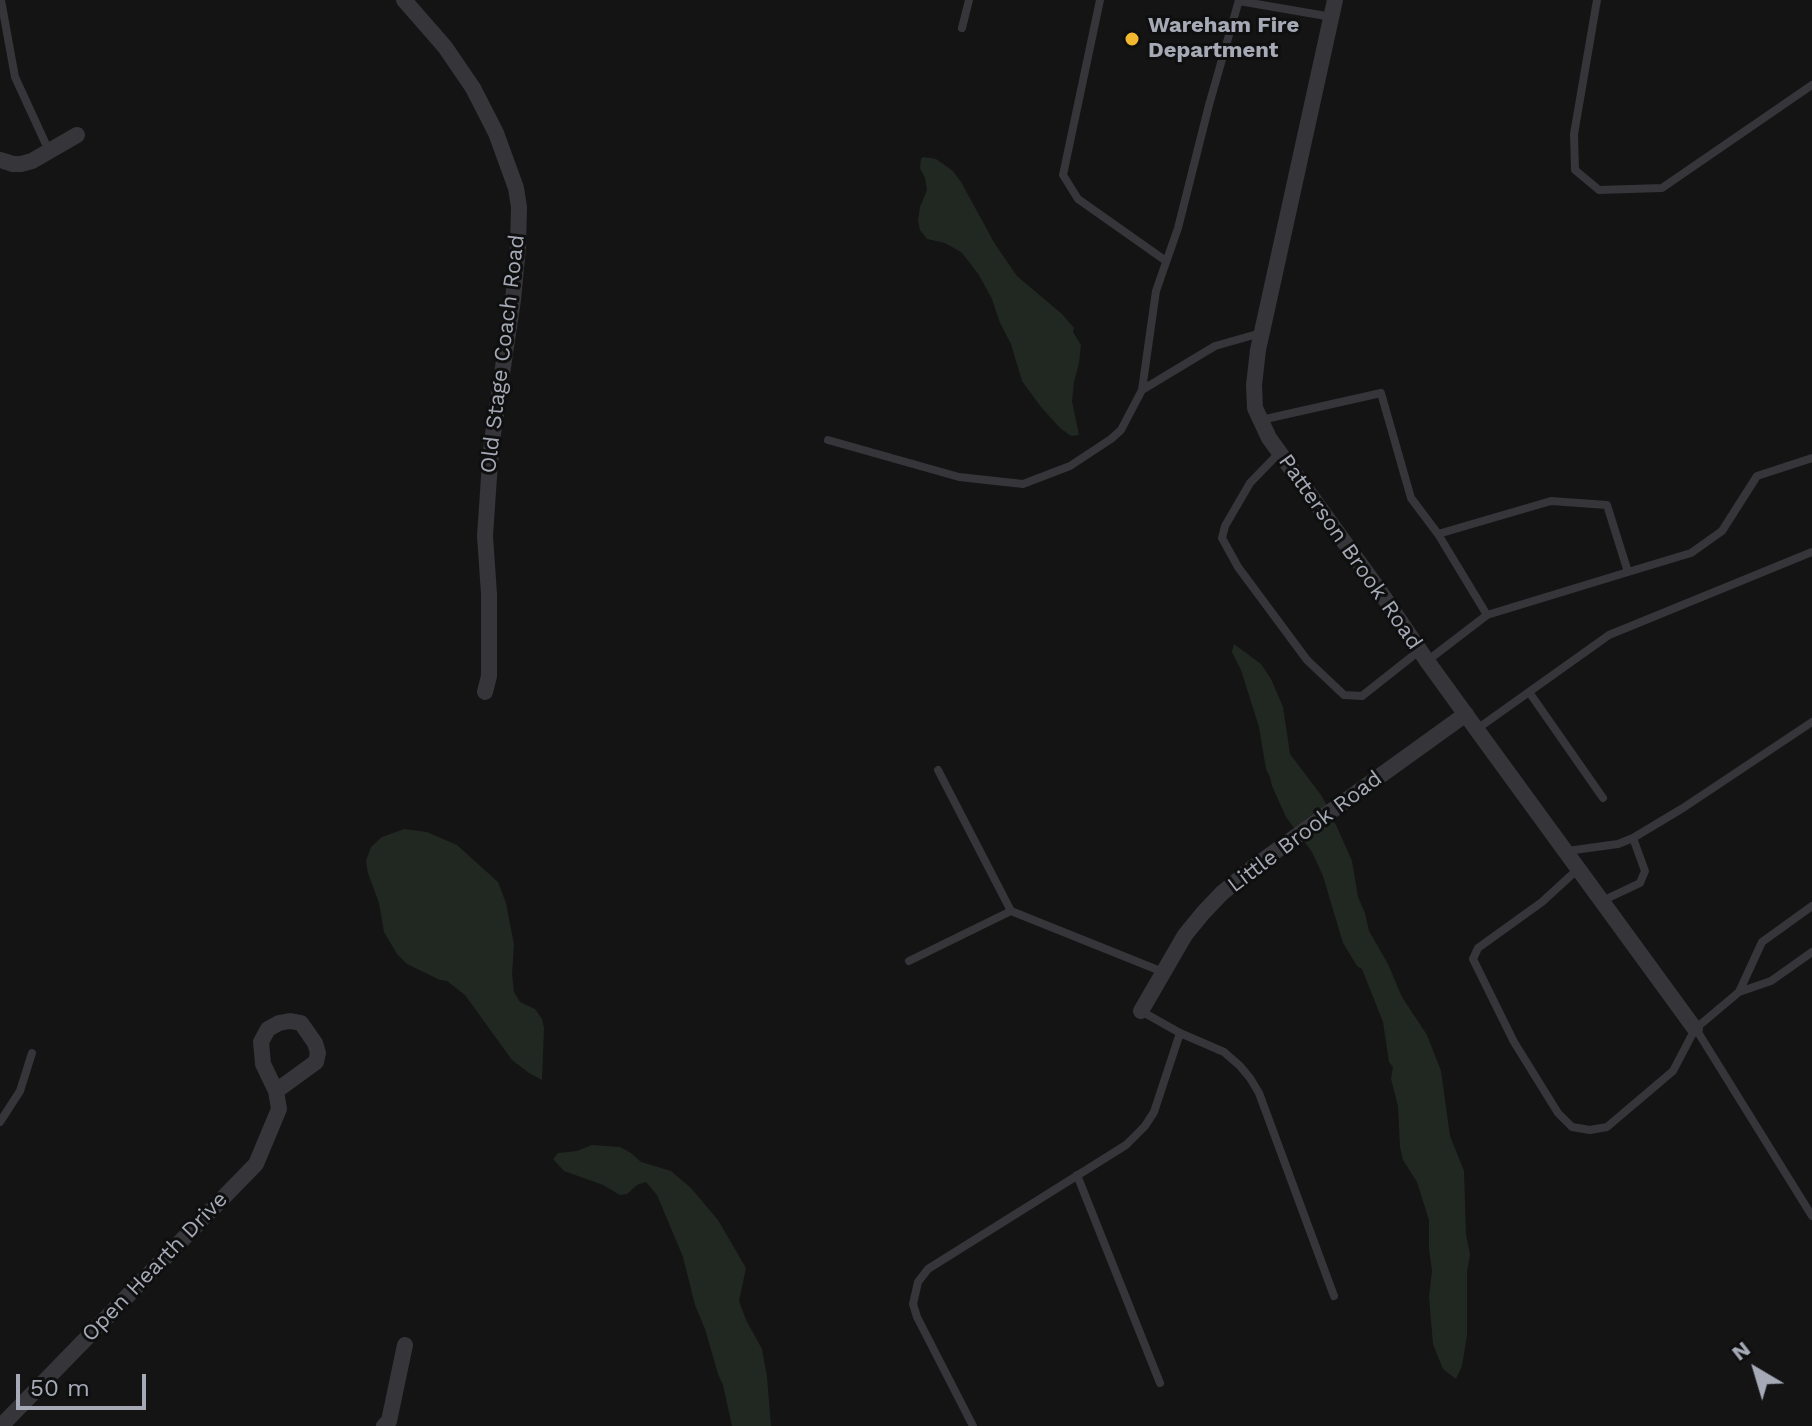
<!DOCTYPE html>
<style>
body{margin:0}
#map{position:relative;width:1812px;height:1426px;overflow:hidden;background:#141415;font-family:"Work Sans",sans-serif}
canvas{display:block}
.north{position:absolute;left:1716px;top:1330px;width:80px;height:80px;-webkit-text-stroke:6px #0f0f10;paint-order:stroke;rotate:322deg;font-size:22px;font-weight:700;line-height:32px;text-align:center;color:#a5aab6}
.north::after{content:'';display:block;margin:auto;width:28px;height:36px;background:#a5aab6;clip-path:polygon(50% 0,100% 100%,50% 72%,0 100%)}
.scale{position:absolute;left:16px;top:1374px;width:130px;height:36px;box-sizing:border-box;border:4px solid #a5aab6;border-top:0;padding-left:10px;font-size:24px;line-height:28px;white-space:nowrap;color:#a5aab6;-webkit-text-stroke:6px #0f0f10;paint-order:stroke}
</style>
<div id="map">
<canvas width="1812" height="1426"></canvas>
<div class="north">N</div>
<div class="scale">50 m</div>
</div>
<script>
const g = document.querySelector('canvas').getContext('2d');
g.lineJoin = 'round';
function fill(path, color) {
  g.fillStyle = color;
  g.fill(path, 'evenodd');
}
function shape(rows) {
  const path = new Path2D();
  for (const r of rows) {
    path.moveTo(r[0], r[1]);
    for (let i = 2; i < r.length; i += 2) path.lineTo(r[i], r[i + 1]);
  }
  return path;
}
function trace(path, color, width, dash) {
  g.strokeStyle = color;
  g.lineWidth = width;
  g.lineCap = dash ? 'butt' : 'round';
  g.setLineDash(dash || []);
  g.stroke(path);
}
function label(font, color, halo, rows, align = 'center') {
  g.font = font + ' "Work Sans",sans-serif';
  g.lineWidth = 6;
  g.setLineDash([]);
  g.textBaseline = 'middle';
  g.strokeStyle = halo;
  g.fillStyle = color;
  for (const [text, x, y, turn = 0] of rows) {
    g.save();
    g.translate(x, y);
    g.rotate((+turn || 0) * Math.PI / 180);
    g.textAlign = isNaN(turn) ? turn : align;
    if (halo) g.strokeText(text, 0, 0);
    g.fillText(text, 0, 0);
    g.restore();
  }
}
fill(shape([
 [923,157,936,159,953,171,961,182,995,244,1017,276,1062,314,1074,328,1073,332,1081,345,1079,363,1074,382,1072,401,1079,435,1071,436,1060,428,1041,407,1022,381,1011,344,1000,323,992,299,979,275,966,258,961,252,945,243,927,239,920,230,918,221,920,207,927,190,925,178,920,168,921,159],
 [1234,644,1261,664,1271,679,1283,707,1290,754,1321,795,1330,811,1330,816,1336,825,1352,861,1358,897,1365,913,1369,931,1388,964,1402,997,1427,1035,1441,1071,1450,1136,1464,1171,1466,1235,1470,1254,1467,1272,1467,1335,1462,1366,1456,1379,1443,1369,1433,1344,1429,1297,1432,1271,1429,1249,1429,1220,1417,1182,1403,1160,1400,1147,1398,1106,1391,1079,1393,1067,1389,1062,1383,1022,1362,969,1357,966,1343,943,1323,876,1312,852,1286,817,1272,786,1270,777,1266,769,1259,727,1241,670,1232,652],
 [404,829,427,832,457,845,498,882,506,903,514,945,512,974,514,992,520,1002,535,1009,542,1019,544,1028,542,1080,529,1073,512,1060,465,995,447,981,440,980,407,964,397,954,384,932,379,903,368,873,366,861,371,847,382,837],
 [592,1145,620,1147,631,1153,641,1162,671,1171,691,1188,718,1220,746,1268,739,1301,746,1320,762,1349,767,1377,771,1426,732,1426,723,1385,718,1374,705,1329,695,1305,683,1257,657,1195,646,1182,637,1185,627,1194,620,1195,603,1185,564,1171,553,1159,558,1153,577,1151]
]), '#202821');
trace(shape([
 [1,0,15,77,49,151],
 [1100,0,1063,175,1078,199,1166,261],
 [1597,0,1574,134,1575,170,1599,190,1662,188,1812,85],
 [1239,1,1332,17],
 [962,28,969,0],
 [1142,390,1156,291,1178,228,1209,105,1239,0],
 [1261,420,1381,393,1411,498,1438,534,1487,615,1427,661],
 [828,440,959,477,1023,484,1070,466,1111,439,1121,430,1142,390,1215,346,1261,333],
 [1279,453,1250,483,1225,526,1222,538,1238,567,1307,660,1344,695,1362,696,1419,651],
 [1438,534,1551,501,1607,505,1628,572,1487,615],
 [1628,572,1691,553,1722,531,1757,476,1812,458],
 [1529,692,1603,798],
 [1477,729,1609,635,1812,552],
 [938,770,1011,911,1163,972],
 [1567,851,1618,844,1633,838,1683,808,1812,722],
 [1578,869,1542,902,1478,948,1473,959,1514,1042,1558,1113,1572,1127,1590,1130,1607,1127,1673,1071,1695,1029,1739,992,1762,942,1812,906],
 [1602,901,1640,883,1645,871,1633,838],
 [909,961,1011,911],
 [1739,992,1771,981,1812,952],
 [1141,1011,1180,1033,1224,1052,1240,1066,1250,1078,1259,1093,1334,1296],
 [1696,1029,1812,1216],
 [0,1122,20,1091,32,1053],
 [1077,1175,1160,1383],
 [973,1426,917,1317,913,1304,918,1282,928,1269,1126,1145,1145,1126,1154,1112,1180,1033]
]), '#35353a', 8);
trace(shape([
 [404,0,445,47,473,88,496,133,516,188,519,207,518,247,513,300,492,441,489,477,485,536,489,594,489,676,485,692],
 [1335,0,1258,350,1254,385,1255,408,1269,438,1379,590,1427,661,1477,730,1695,1029],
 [0,160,13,164,21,164,32,161,77,135],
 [1141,1011,1185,935,1203,913,1222,893,1255,866,1466,714],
 [1,1426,256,1164,279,1109,276,1091,263,1064,261,1042,268,1029,279,1023,290,1021,301,1023,315,1043,318,1053,316,1062,276,1091],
 [384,1426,389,1421,405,1345]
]), '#35353a', 16);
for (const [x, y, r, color] of [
 [1132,39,8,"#f2b82f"]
]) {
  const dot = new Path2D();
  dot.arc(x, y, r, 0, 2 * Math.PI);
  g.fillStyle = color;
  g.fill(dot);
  trace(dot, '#0f0f10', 3);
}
label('bold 22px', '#a5aab6', '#0f0f10', [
 ["Wareham Fire",1148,26],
 ["Department",1148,51]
], 'left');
label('22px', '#a5aab6', '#0f0f10', [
 ["Old Stage Coach Road",503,354,-83],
 ["Patterson Brook Road",1350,552,55],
 ["Little Brook Road",1305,832,-37],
 ["Open Hearth Drive",155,1267,-46]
]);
</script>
